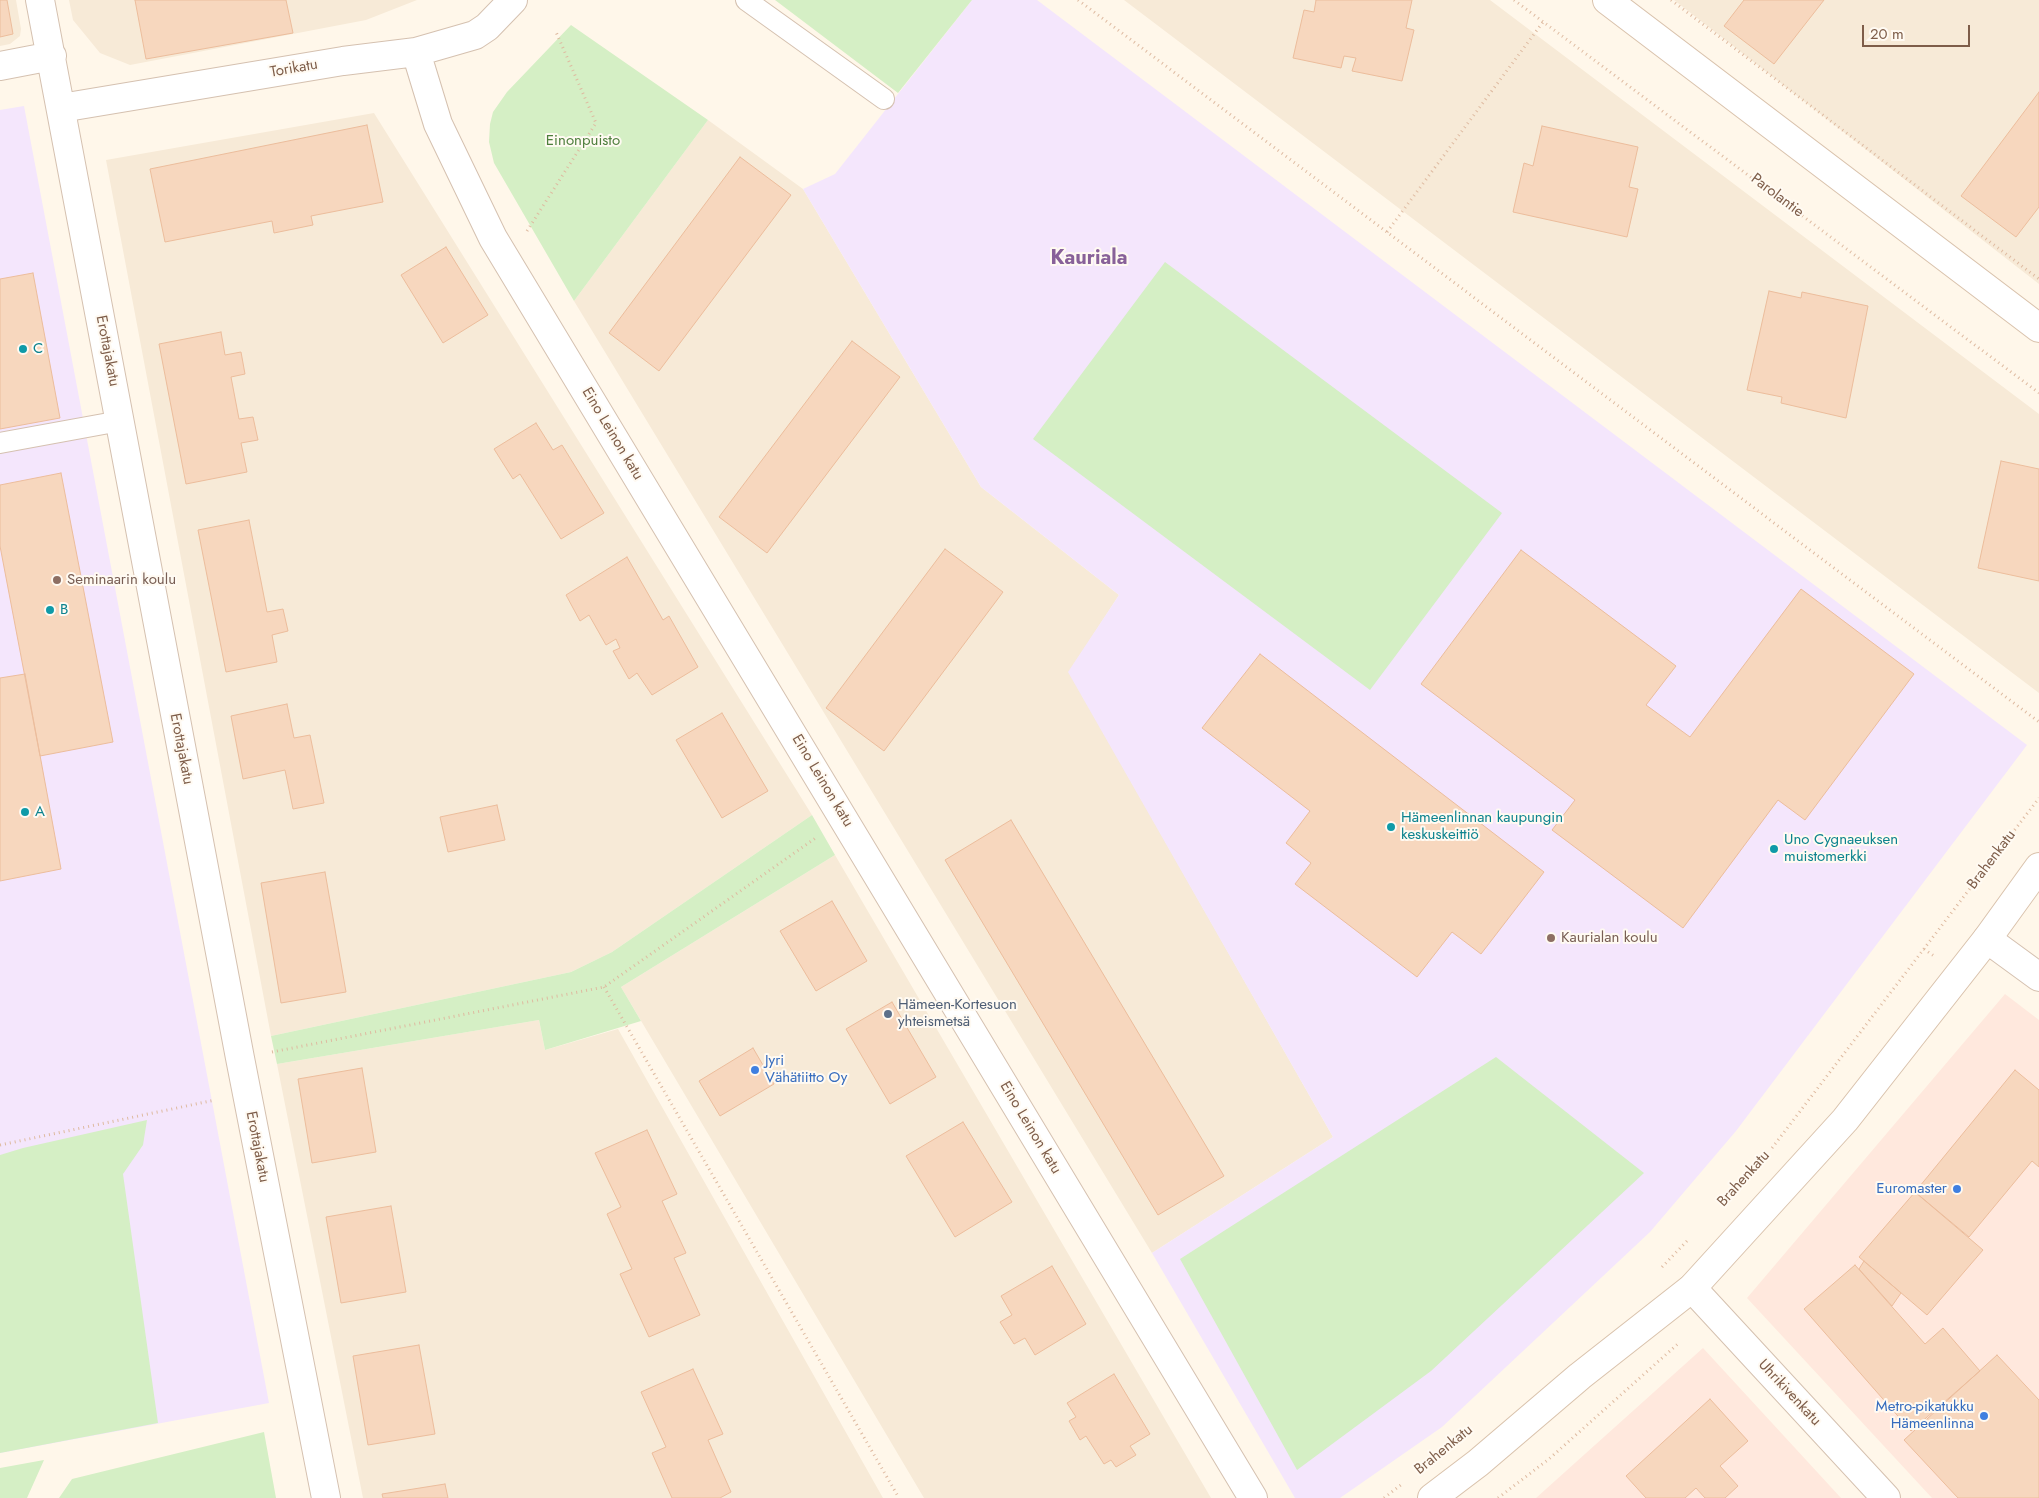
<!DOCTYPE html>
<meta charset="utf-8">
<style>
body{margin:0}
#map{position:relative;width:2039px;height:1498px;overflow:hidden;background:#fff7ea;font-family:Jost,sans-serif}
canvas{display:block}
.scale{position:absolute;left:1862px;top:25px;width:108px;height:22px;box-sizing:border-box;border:2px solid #7e5d49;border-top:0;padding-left:6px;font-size:15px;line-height:18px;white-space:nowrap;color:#7e5d49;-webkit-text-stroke:4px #fffaf2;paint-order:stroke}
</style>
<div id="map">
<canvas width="2039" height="1498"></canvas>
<div class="scale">20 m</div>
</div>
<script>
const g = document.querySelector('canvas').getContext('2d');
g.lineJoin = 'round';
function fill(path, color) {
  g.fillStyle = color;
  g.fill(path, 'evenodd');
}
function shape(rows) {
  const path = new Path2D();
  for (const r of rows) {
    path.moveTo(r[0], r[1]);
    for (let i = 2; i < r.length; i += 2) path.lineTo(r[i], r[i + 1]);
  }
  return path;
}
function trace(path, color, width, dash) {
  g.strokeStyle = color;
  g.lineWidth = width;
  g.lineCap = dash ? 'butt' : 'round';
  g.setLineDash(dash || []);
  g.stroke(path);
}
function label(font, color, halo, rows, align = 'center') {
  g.font = font + ' Jost,sans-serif';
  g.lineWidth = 4;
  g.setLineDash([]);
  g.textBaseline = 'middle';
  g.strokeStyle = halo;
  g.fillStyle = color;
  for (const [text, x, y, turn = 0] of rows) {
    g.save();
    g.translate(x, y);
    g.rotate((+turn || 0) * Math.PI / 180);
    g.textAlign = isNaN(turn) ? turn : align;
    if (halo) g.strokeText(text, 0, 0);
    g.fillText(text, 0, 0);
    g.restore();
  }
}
fill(shape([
 [0,0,16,0,21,29,20,36,10,44,0,46],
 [69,0,417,0,366,20,130,65,100,53,73,20],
 [1124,0,1490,0,2039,414,2039,693],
 [1674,0,2039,0,2039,284],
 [374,113,812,815,612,952,571,972,271,1036,106,160],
 [708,120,803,189,981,487,1119,595,1069,672,1333,1137,1152,1253,574,301],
 [835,855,1211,1498,924,1498,621,987],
 [539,1020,545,1050,618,1029,883,1498,363,1498,277,1064]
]), '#f7ead7');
fill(shape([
 [2005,994,2039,1020,2039,1498,1932,1498,1747,1298],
 [1703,1348,1841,1498,1536,1498]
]), '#ffe8dd');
fill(shape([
 [972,0,1037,0,2027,745,1736,1131,1650,1232,1442,1427,1340,1498,1295,1498,1152,1253,1333,1137,1068,672,1119,595,981,487,803,189,835,174],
 [24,106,269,1403,0,1453,0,110]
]), '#f4e6fc');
fill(shape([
 [775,0,972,0,898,93],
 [571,25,708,120,574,301,494,163,489,142,490,124,493,112,507,92],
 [1165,262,1502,513,1370,690,1033,439],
 [812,815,835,855,621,987,641,1021,545,1050,539,1020,277,1064,271,1036,571,972,612,952],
 [1496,1057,1644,1173,1431,1371,1297,1470,1180,1259],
 [147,1120,143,1145,123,1174,158,1423,0,1453,0,1155,23,1148],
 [264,1432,276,1498,59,1498,72,1479],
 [44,1460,27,1498,0,1498,0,1468]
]), '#d5efc5');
const building = shape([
 [0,0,7,0,13,34,0,37,0,0],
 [135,0,286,0,293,33,146,59,135,0],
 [1316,0,1412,0,1406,28,1414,30,1402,81,1352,71,1356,58,1344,56,1341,68,1293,58,1304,10,1314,12,1316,0],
 [1744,0,1824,0,1774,64,1724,26,1744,0],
 [2039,92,2039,207,2016,237,1961,196,2039,92],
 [367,125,383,202,311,216,313,225,274,233,272,221,165,242,150,169,367,125],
 [1542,126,1638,147,1629,187,1638,189,1627,237,1513,212,1524,163,1533,166,1542,126],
 [740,157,791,195,659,371,609,333,740,157],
 [446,247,488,315,443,343,401,275,446,247],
 [33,273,60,418,0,429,0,279,33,273],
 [1769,291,1801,298,1802,292,1868,306,1846,418,1781,403,1782,397,1747,390,1769,291],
 [221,332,225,355,241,352,245,374,231,377,239,419,253,417,258,440,241,443,247,472,186,484,159,344,221,332],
 [852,341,900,377,767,553,719,517,852,341],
 [536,423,553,450,562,445,604,513,561,539,520,474,513,479,494,449,536,423],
 [2001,461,2039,469,2039,581,1978,568,2001,461],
 [61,473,113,742,40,756,0,546,0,485,61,473],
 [249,520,267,612,283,609,288,631,272,635,277,662,226,672,198,530,249,520],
 [945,549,1003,592,884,751,826,708,945,549],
 [1521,550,1676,666,1646,705,1690,737,1801,589,1914,674,1805,820,1778,800,1683,928,1552,830,1575,800,1421,684,1521,550],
 [627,557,663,620,669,616,698,667,652,695,637,673,629,679,613,651,620,648,616,639,606,645,589,615,580,621,566,595,627,557],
 [1260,654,1544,872,1481,954,1452,932,1417,977,1295,884,1311,863,1286,843,1310,811,1202,728,1260,654],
 [25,674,61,869,0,881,0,678,25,674],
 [287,704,294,738,310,735,324,803,293,809,285,770,243,779,231,716,287,704],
 [722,713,768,791,722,818,676,740,722,713],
 [497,805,505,840,448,852,440,817,497,805],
 [1011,820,1224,1176,1158,1215,945,860,1011,820],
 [325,872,346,992,281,1003,261,883,325,872],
 [832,901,867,961,816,991,780,931,832,901],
 [892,1002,936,1077,890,1104,846,1029,892,1002],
 [753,1048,774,1084,720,1116,699,1081,753,1048],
 [362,1068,376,1152,312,1163,298,1079,362,1068],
 [2015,1070,2039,1090,2039,1167,2032,1161,1969,1237,1915,1192,2015,1070],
 [963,1122,1012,1202,955,1237,906,1156,963,1122],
 [647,1130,677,1194,662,1201,686,1253,674,1258,700,1315,649,1337,620,1274,632,1269,607,1214,621,1207,595,1153,647,1130],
 [1915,1192,1983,1250,1927,1315,1859,1257,1915,1192],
 [391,1206,406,1292,341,1303,326,1217,391,1206],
 [1864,1261,1901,1293,1892,1306,1859,1269,1864,1261],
 [1855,1265,1925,1344,1943,1328,1980,1371,1911,1431,1804,1309,1855,1265],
 [1052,1266,1086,1324,1035,1355,1025,1338,1014,1344,1000,1322,1012,1315,1001,1296,1052,1266],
 [419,1345,435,1434,368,1445,353,1356,419,1345],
 [1997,1355,2039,1400,2039,1498,1958,1498,1904,1440,1997,1355],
 [693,1369,723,1434,708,1440,731,1492,720,1498,672,1498,652,1453,666,1447,641,1392,693,1369],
 [1114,1374,1150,1434,1130,1446,1136,1455,1116,1467,1111,1460,1104,1464,1086,1436,1080,1440,1069,1421,1076,1417,1067,1403,1114,1374],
 [1710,1399,1748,1441,1720,1466,1738,1486,1725,1498,1705,1498,1696,1488,1685,1498,1646,1498,1626,1476,1710,1399],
 [445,1484,448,1498,383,1498,382,1494,445,1484]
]);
fill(building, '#f7d7be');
trace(building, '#ecbd9c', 1);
const lane = shape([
 [746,0,884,99],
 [0,443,120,421]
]);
const street = shape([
 [40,0,240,1058,326,1498],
 [416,52,438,124,493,238,1253,1498],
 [0,66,52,56],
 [61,108,343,61,416,52,475,35,487,27,513,0],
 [1987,939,2039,977],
 [1692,1288,1886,1498]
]);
const secondary = shape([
 [1607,0,2039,328],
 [1432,1498,1478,1463,1580,1376,1692,1288,1845,1120,1987,939,2039,867]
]);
trace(lane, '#d5c1b0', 22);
trace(street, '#d5c1b0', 30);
trace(secondary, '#d9c2ac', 30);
trace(shape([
 [1078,0,2039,722],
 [1514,0,2039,393],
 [1671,0,2039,279],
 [527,231,596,123,556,32],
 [1387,232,1543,22],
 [1924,949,1934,956],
 [604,987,899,1498],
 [272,1052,604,987,817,837],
 [0,1145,215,1100],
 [1772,1148,2039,798],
 [1662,1267,1687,1241],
 [1384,1498,1402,1484],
 [1498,1498,1549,1459,1680,1342]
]), '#debaa0', 3, [1, 4]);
trace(lane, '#fff', 20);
trace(street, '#fff', 28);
trace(secondary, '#fff', 28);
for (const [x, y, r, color] of [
 [23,349,5,"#0f9aa8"],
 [57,580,5,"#8d6e63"],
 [50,610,5,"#0f9aa8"],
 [25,812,5,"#0f9aa8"],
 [1391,827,5,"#0f9aa8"],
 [1774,849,5,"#0f9aa8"],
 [1551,938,5,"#8d6e63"],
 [888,1014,5,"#5c6f8a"],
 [755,1070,5,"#3f7fe0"],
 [1957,1189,5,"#3f7fe0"],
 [1984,1416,5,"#3f7fe0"]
]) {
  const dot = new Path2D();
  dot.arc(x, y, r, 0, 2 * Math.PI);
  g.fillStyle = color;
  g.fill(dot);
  trace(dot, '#fffaf2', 2);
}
label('15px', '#7e5d49', '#fffaf2', [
 ["Torikatu",294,69,-10],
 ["Parolantie",1777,196,37],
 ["Erottajakatu",107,351,79],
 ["Eino Leinon katu",612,434,59],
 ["Erottajakatu",181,749,79],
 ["Eino Leinon katu",822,781,59],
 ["Brahenkatu",1992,860,-53],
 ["Eino Leinon katu",1030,1128,59],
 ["Erottajakatu",257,1147,79],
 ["Brahenkatu",1744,1179,-48],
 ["Uhrikivenkatu",1789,1393,47],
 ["Brahenkatu",1444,1450,-39]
]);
label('15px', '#4d7e3c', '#fffaf2', [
 ["Einonpuisto",583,141]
]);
label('15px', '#0d838f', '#fffaf2', [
 ["C",33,349],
 ["B",60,610],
 ["A",35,812],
 ["Hämeenlinnan kaupungin",1401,818],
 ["keskuskeittiö",1401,835],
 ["Uno Cygnaeuksen",1784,840],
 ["muistomerkki",1784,857]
], 'left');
label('15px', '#785e54', '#fffaf2', [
 ["Seminaarin koulu",67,580],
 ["Kaurialan koulu",1561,938]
], 'left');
label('15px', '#4e5e75', '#fffaf2', [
 ["Hämeen-Kortesuon",898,1005],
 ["yhteismetsä",898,1022]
], 'left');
label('15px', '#366cbe', '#fffaf2', [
 ["Jyri",765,1061,"left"],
 ["Vähätiitto Oy",765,1078,"left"],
 ["Euromaster",1947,1189],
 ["Metro-pikatukku",1974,1407],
 ["Hämeenlinna",1974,1424]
], 'right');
label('bold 20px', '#886199', '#fffaf2', [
 ["Kauriala",1089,259]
]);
</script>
